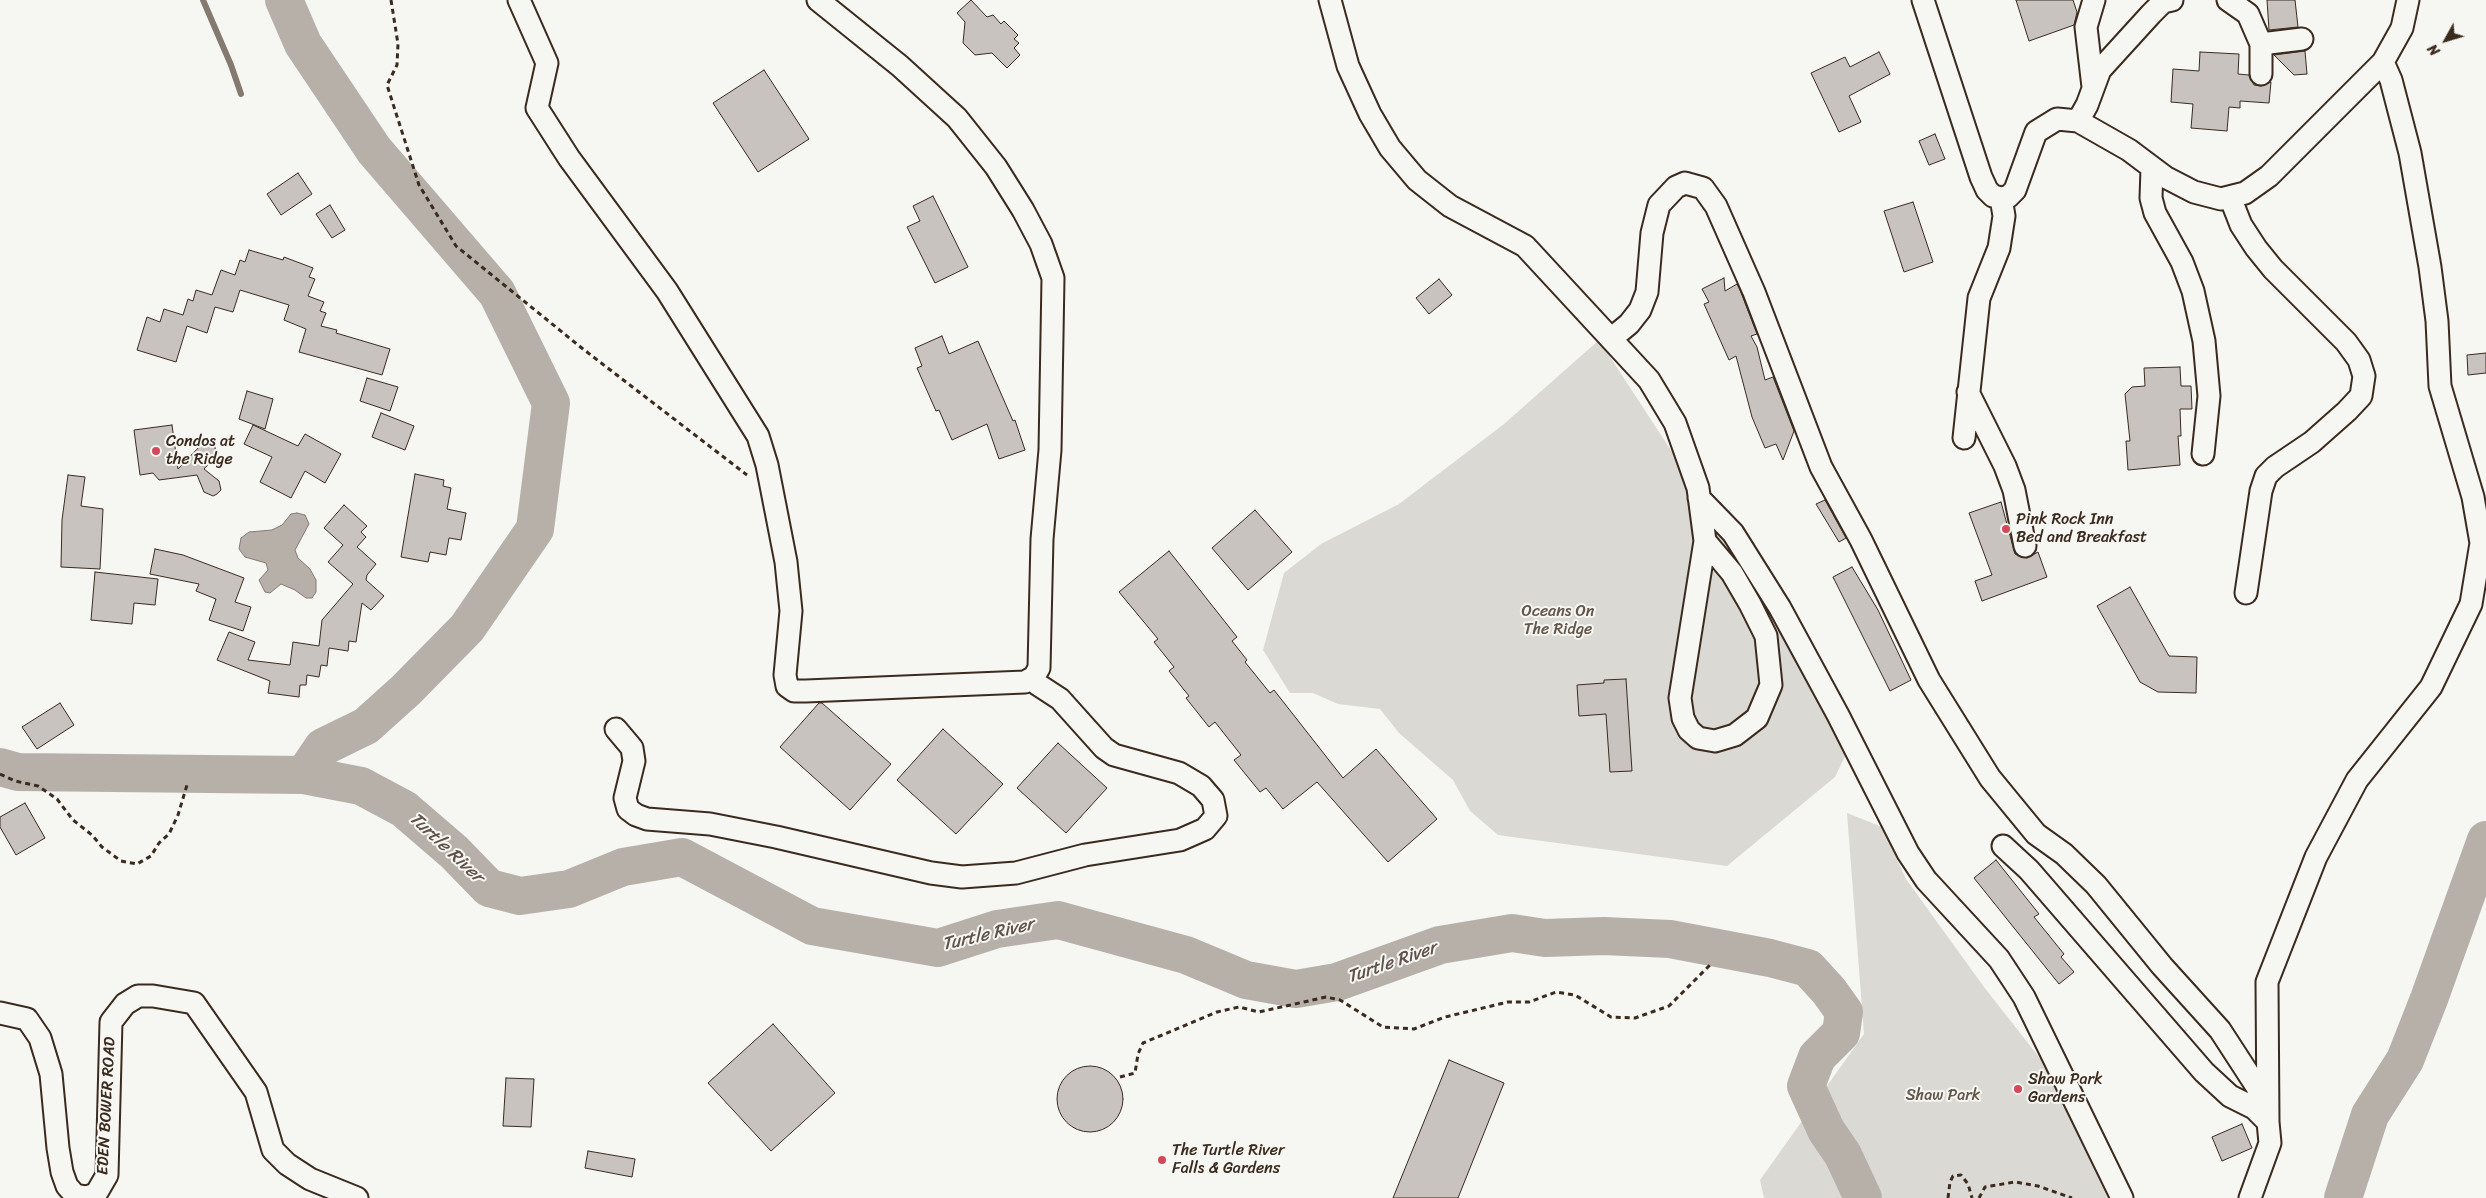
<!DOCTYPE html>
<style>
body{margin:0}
#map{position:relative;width:2486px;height:1198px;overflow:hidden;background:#f6f6f2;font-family:Sriracha,sans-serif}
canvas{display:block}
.north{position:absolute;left:2421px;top:15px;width:50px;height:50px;-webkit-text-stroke:4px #f6f6f2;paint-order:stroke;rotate:231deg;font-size:14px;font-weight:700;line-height:20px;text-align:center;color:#3b2a1e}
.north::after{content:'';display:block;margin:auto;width:18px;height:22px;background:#3b2a1e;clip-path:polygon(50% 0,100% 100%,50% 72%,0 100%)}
</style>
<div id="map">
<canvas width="2486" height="1198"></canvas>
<div class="north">N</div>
</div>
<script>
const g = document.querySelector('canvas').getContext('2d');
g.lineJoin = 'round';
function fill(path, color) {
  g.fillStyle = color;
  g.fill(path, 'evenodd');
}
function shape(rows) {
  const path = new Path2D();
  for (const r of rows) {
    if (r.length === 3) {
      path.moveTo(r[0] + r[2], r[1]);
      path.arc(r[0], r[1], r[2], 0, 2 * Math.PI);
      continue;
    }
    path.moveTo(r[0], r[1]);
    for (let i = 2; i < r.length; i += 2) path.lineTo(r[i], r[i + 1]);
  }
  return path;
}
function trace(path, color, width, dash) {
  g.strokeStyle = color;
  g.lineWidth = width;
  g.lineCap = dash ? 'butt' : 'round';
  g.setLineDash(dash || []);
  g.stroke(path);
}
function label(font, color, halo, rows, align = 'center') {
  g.font = font + ' Sriracha,sans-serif';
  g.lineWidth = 4;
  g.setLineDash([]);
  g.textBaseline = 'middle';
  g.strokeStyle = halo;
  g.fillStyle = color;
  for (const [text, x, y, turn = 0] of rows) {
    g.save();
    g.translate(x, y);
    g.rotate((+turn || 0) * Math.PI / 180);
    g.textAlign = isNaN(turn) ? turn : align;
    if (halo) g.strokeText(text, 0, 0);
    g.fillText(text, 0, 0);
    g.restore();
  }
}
fill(shape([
 [1599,340,1766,596,1847,752,1835,777,1727,866,1498,835,1470,811,1453,780,1399,733,1380,709,1338,704,1313,693,1290,693,1263,650,1284,573,1321,544,1399,504,1504,424],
 [1847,813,1882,827,1906,879,1984,987,2053,1075,2112,1198,1764,1198,1760,1180,1864,1034]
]), '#dad9d3');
const water = shape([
 [297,513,305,515,309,524,295,550,298,558,310,569,316,580,316,592,312,598,306,598,295,590,281,584,270,593,265,592,259,580,268,570,266,563,245,557,239,549,241,538,249,532,272,530,282,525,291,514,297,513]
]);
fill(water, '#b6b0a9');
trace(water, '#857a71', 1);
trace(shape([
 [203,0,231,65,241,94]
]), '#857a71', 6);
trace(shape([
 [284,0,303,44,374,150,497,293,551,403,535,529,467,628,406,690,366,726,323,747,304,775],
 [0,767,18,772,304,775,361,786,404,809,454,852,489,888,520,896,569,889,623,867,682,857,812,926,938,948,997,929,1058,920,1186,955,1246,980,1296,989,1337,982,1440,945,1512,933,1545,938,1604,936,1670,939,1770,958,1808,968,1829,991,1844,1012,1841,1033,1817,1057,1806,1086,1826,1130,1843,1155,1863,1198],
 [2343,1198,2370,1115,2405,1060,2429,999,2486,840]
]), '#b6b0a9', 38);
const building = shape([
 [971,0,987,17,993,15,1001,24,1004,21,1018,35,1014,39,1019,43,1014,48,1020,55,1007,68,992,53,975,55,963,43,965,22,957,13,971,0],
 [2016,0,2073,0,2077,12,2074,25,2029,41,2016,0],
 [2267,0,2295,0,2298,27,2269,30,2267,0],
 [2305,51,2307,74,2294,75,2274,55,2305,51],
 [1879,52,1890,74,1849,96,1861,122,1839,132,1811,73,1845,57,1850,67,1879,52],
 [2200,52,2239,54,2238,74,2249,75,2254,85,2261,86,2271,82,2269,103,2240,101,2240,108,2229,107,2227,131,2191,128,2193,104,2171,102,2173,69,2199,71,2200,52],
 [764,70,809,139,758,172,713,103,764,70],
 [1935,134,1945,159,1929,165,1919,141,1935,134],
 [298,173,312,194,281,215,267,194,298,173],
 [933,196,968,267,935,283,907,227,920,221,913,206,933,196],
 [1913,202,1933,262,1904,272,1884,211,1913,202],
 [330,205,345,230,332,238,316,214,330,205],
 [249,250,283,260,284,257,313,268,309,277,315,279,308,296,324,302,320,311,326,313,321,326,337,330,336,333,390,349,382,375,299,352,306,329,284,320,289,305,240,290,233,312,215,307,207,333,187,326,176,362,137,350,147,317,160,322,164,309,183,315,188,299,193,301,196,290,212,295,221,270,235,275,240,260,245,262,249,250],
 [1724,278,1725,291,1737,284,1740,290,1757,334,1751,336,1757,347,1765,380,1773,377,1794,431,1783,460,1776,444,1765,448,1752,417,1736,356,1729,360,1704,304,1709,302,1702,289,1724,278],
 [1439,279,1452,295,1429,314,1416,298,1439,279],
 [942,336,949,354,978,341,1013,421,1015,420,1025,450,999,459,987,424,952,440,939,410,936,411,917,368,922,366,915,348,942,336],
 [2486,353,2486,373,2468,375,2467,355,2486,353],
 [2180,367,2181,386,2191,386,2192,409,2180,409,2181,436,2178,436,2180,465,2128,470,2126,441,2130,441,2125,394,2132,387,2145,386,2144,368,2180,367],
 [367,378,398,387,390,411,360,401,367,378],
 [247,391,273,399,265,429,239,419,247,391],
 [381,413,414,426,405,450,372,437,381,413],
 [172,425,178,469,202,444,207,442,215,447,216,456,204,469,219,481,221,490,217,494,213,496,204,492,197,475,159,480,153,473,140,475,134,430,172,425],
 [253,425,298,446,305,434,341,454,325,483,305,471,291,498,260,482,272,457,244,444,253,425],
 [415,474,444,480,443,486,451,488,447,509,466,513,461,540,449,538,446,555,430,552,428,562,401,557,415,474],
 [68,475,85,477,81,506,103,509,100,569,61,567,62,520,68,475],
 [1825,500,1846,538,1839,542,1816,504,1825,500],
 [2001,502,2015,554,2027,558,2038,552,2047,577,1982,601,1975,581,1992,575,1969,513,2001,502],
 [344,505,367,526,361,532,366,537,357,547,376,564,367,575,366,580,384,596,371,610,362,603,356,642,349,641,348,651,329,648,327,666,321,665,319,677,307,675,306,685,300,685,299,697,268,693,270,681,217,660,229,632,255,642,248,660,290,665,293,642,319,646,322,620,353,584,328,562,343,545,324,528,344,505],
 [1255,510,1292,552,1248,590,1212,548,1255,510],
 [155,549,183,555,244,578,235,602,251,607,243,631,209,620,216,599,196,591,199,584,150,574,155,549],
 [1169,551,1237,637,1232,641,1247,660,1245,662,1270,693,1274,690,1343,778,1376,749,1437,819,1388,862,1317,782,1283,809,1266,788,1260,792,1234,760,1241,755,1215,722,1209,727,1186,698,1189,696,1169,671,1174,667,1154,642,1158,639,1119,592,1169,551],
 [1852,567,1878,610,1911,680,1890,691,1833,577,1852,567],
 [95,572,158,579,155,605,134,603,132,624,91,620,95,572],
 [2130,587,2169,656,2197,657,2196,693,2158,692,2140,682,2097,606,2130,587],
 [1626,679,1632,771,1610,772,1606,714,1579,716,1577,685,1604,683,1604,680,1626,679],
 [60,703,74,725,37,749,22,727,60,703],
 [819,703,822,703,891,764,850,810,780,747,819,703],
 [943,729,1003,784,956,834,897,780,943,729],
 [1058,743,1107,788,1066,833,1017,788,1058,743],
 [25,803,45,838,16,855,0,827,0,817,25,803],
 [1996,860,2039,914,2034,917,2064,954,2061,957,2074,972,2059,984,1974,878,1996,860],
 [773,1024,835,1093,771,1151,708,1083,773,1024],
 [1449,1060,1504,1083,1458,1198,1393,1198,1449,1060],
 [1090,1099,33],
 [506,1078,534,1079,531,1127,503,1126,506,1078],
 [2242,1124,2252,1148,2222,1161,2212,1137,2242,1124],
 [588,1151,635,1159,632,1177,585,1168,588,1151]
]);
fill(building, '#c8c3be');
trace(building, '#3b2a1e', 1);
const minor = shape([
 [519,0,547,63,537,108,569,158,667,291,758,436,767,465,786,562,791,611,785,675,787,686,794,691,806,691,1025,682,1034,677,1039,668,1042,539,1050,450,1053,278,1041,244,1023,210,996,167,957,118,900,66,818,0],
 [1330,0,1348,66,1370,114,1390,148,1417,180,1450,206,1525,246,1649,380,1675,423,1698,488,1705,541,1680,698,1683,718,1689,730,1698,738,1715,741,1735,735,1757,718,1771,685,1766,636,1750,604,1732,573,1705,541],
 [1923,0,1981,177,1987,190,1993,196,2001,198,2008,197,2015,190,2036,132,2057,119,2078,121,2129,150,2165,177,2194,192,2221,199,2245,193,2269,176,2383,62,2391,80,2410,153,2430,267,2437,321,2440,386,2473,497,2481,543,2471,604,2431,687,2357,780,2316,857,2267,982,2268,1122],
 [2228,0,2248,14,2261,44,2261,74],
 [2261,44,2302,39],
 [2383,62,2402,28,2408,0],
 [2093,87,2086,27,2094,0],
 [2078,121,2087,105,2100,70,2151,14,2163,2,2172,0],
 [2152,168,2151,198,2155,213,2182,262,2193,291,2204,341,2209,396,2203,454],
 [2230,197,2241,225,2256,248,2273,269,2346,342,2359,360,2364,376,2361,396,2347,411,2312,442,2275,467,2266,476,2261,491,2246,593],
 [1612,338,1629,324,1640,310,1647,292,1652,233,1659,205,1676,187,1685,183,1703,188,1716,206,1754,292,1821,467,1861,540,1929,680,1990,778,2036,834,2064,854,2096,885,2162,966,2220,1030,2257,1087,2268,1122,2270,1143,2250,1198],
 [1968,392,2005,466,2014,490,2025,546],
 [1964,438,1979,298,1999,248,2004,216,2001,198],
 [1699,498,1733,533,1780,608,1838,715,1908,853,1926,880,1999,959,2024,997,2122,1198],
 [616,729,632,748,634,761,625,798,628,809,636,815,647,819,710,824,776,837,931,873,962,877,1016,873,1085,855,1180,840,1205,829,1216,816,1213,800,1201,786,1179,773,1114,755,1104,748,1060,699,1037,684,1034,677],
 [2003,846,2029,870,2204,1072,2230,1096,2254,1108,2268,1122],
 [0,1013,27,1019,40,1038,51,1074,58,1148,62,1172,67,1186,75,1195,86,1197,96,1194,107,1175,111,1022,125,1004,138,996,153,996,194,1003,256,1092,273,1150,287,1164,310,1179,357,1198]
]);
trace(minor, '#3b2a1e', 25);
trace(shape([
 [391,0,398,44,397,65,387,85,419,185,456,246,583,349,747,475],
 [0,774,15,781,38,786,57,799,73,820,92,835,102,847,121,861,137,864,151,856,159,843,169,834,178,815,187,785],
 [1120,1077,1135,1073,1138,1054,1143,1043,1217,1012,1239,1007,1259,1012,1326,997,1340,1000,1383,1027,1414,1029,1445,1017,1508,1002,1529,1002,1556,992,1575,995,1611,1017,1635,1018,1669,1006,1711,964],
 [1948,1198,1950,1182,1953,1176,1961,1175,1968,1184,1972,1198],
 [1979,1198,1985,1187,2015,1182,2038,1186,2072,1198]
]), '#3b2a1e', 3, [5, 4]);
trace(minor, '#f6f6f2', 21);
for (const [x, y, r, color] of [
 [156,451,5,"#d1495b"],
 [2006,529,5,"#d1495b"],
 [2018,1089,5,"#d1495b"],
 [1162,1160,5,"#d1495b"]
]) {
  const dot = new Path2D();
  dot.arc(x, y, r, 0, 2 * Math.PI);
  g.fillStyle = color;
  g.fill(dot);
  trace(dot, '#f6f6f2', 2);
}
label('16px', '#3b2a1e', '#f6f6f2', [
 ["Condos at",166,442],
 ["the Ridge",166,460],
 ["Pink Rock Inn",2016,520],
 ["Bed and Breakfast",2016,538],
 ["Shaw Park",2028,1080],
 ["Gardens",2028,1098],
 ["The Turtle River",1172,1151],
 ["Falls & Gardens",1172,1169]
], 'left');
label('16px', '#63564b', '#f6f6f2', [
 ["Oceans On",1558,612],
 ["The Ridge",1558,630],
 ["Shaw Park",1943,1096]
]);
label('16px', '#3b2a1e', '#f6f6f2', [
 ["EDEN BOWER ROAD",107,1106,-87]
]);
label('italic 18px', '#605248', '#f6f6f2', [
 ["Turtle River",446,848,43],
 ["Turtle River",988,935,-13],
 ["Turtle River",1392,963,-19]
]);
</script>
